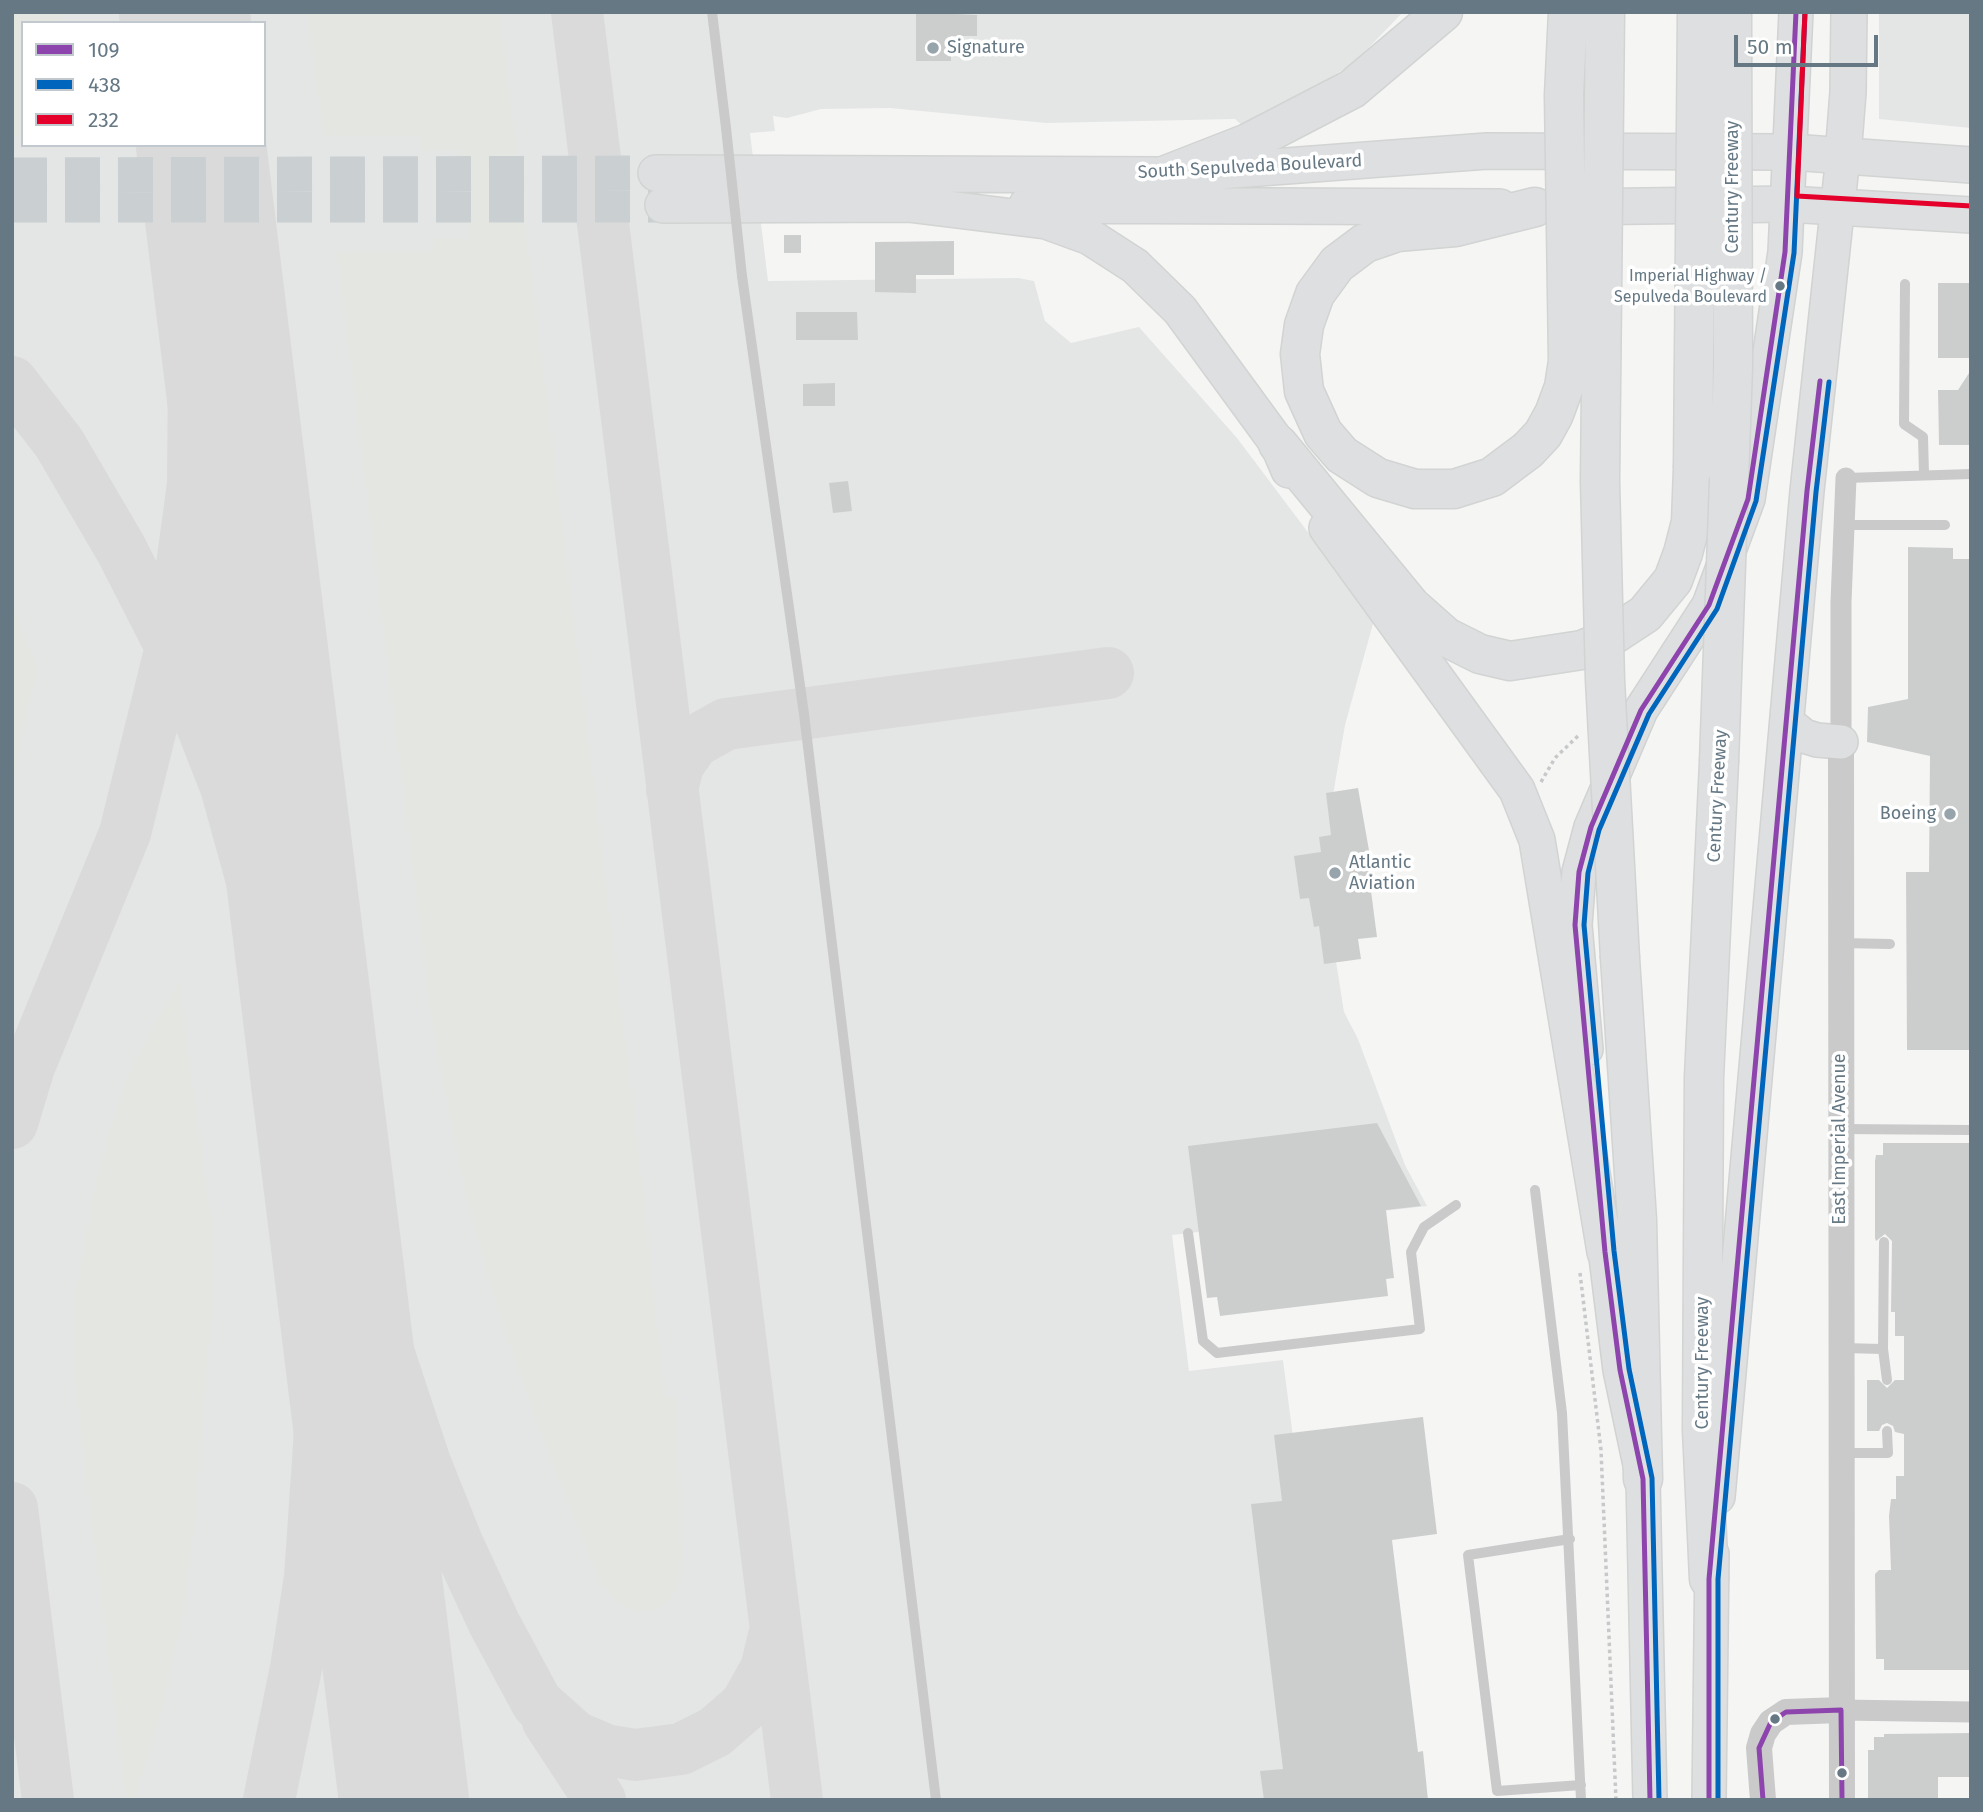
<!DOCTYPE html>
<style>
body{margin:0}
#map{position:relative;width:1983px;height:1812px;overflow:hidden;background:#f5f5f4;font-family:"Fira Sans",sans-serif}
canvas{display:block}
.frame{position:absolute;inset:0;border:14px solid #657884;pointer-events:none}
.legend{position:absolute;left:21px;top:21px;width:245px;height:126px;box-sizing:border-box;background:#fff;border:2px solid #c1c9ce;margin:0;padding:9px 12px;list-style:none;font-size:21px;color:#657884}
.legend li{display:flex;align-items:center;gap:14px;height:35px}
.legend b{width:35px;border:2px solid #c1c9ce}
.scale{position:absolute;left:1734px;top:35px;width:144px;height:32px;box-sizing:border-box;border:4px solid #657884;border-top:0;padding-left:9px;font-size:21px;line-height:24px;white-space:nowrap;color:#657884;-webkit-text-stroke:5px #fff;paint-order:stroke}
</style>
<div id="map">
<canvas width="1983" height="1812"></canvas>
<div class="frame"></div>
<ul class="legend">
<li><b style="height:9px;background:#8e44ad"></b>109</li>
<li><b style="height:9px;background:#0065bd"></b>438</li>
<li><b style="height:9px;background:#e4002b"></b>232</li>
</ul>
<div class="scale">50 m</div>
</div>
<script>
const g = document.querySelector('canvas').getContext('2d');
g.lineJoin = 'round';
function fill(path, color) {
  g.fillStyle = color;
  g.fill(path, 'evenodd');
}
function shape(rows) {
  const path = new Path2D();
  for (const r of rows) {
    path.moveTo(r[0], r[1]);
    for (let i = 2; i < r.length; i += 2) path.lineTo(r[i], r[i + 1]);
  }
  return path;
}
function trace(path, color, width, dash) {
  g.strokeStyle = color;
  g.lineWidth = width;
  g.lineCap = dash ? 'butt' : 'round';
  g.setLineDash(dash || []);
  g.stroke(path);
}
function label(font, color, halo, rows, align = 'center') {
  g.font = font + ' "Fira Sans",sans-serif';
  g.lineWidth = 7;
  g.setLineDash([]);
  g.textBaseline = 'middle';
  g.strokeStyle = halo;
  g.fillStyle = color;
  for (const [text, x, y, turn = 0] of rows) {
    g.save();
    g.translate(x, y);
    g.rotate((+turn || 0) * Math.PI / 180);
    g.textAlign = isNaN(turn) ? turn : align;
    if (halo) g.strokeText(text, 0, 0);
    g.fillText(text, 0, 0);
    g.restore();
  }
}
fill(shape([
 [12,12,1403,12,1355,62,1288,105,1243,126,1235,119,1046,123,890,108,821,109,787,118,773,116,775,131,750,133,768,281,1018,278,1034,281,1045,321,1071,343,1139,327,1237,438,1374,620,1345,725,1333,795,1342,877,1323,880,1344,1012,1358,1039,1405,1165,1427,1206,1172,1235,1189,1371,1283,1360,1340,1800,12,1800],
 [23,23,264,23,264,145,23,145],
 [1879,12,1971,12,1971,128,1879,119]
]), '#e4e5e5');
fill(shape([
 [12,12,61,12,62,23,23,23,23,136,12,136],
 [308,12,499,12,638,1150,664,1397,676,1398,681,1562,677,1587,668,1603,653,1610,636,1612,619,1603,600,1582,550,1457,499,1316,466,1196,432,1024,337,252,434,252,433,239,470,239,460,150,421,151,420,136,323,136],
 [12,607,37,666,12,782],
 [178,982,211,1222,211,1315,194,1524,182,1617,161,1711,134,1800,126,1800,81,1433,73,1354,75,1296,96,1182,112,1124,131,1069]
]), '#e4e7e1');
trace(shape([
 [577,12,797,1800],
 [12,382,59,443,121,549,171,647,226,787,275,964],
 [672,790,678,765,694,742,726,724,1108,673],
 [293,900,347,1195,386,1345,425,1463,457,1543,494,1623,537,1703,575,1737,606,1750,635,1755,681,1749,715,1732,746,1705,766,1669,774,1636],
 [12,1123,29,1067,125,833,171,647,193,484,196,145],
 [12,1508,48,1800],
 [548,1721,600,1800],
 [397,1743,401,1800],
 [269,1800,296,1668,310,1577,320,1431,322,1306,314,1160]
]), '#dadadb', 52);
trace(shape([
 [184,12,186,23],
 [201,145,404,1800]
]), '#dadadb', 130);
fill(shape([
 [916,12,977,15,977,36,951,36,951,61,916,61],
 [784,235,801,235,801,253,784,253],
 [954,241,954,275,916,275,916,293,875,292,875,242],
 [1938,283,1971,283,1971,358,1938,358],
 [796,312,857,312,858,340,796,340],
 [1971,370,1971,445,1939,445,1938,390,1958,390],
 [835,383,835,406,803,406,803,384],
 [848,481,852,511,833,513,829,483],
 [1908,547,1953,548,1953,559,1971,559,1971,1050,1907,1050,1906,872,1929,872,1930,756,1867,742,1868,707,1908,699],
 [1358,788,1376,890,1371,891,1377,937,1358,939,1361,959,1324,964,1319,926,1314,927,1309,898,1300,899,1294,856,1321,852,1319,837,1331,835,1326,793],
 [1377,1123,1421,1206,1386,1210,1394,1278,1386,1279,1388,1296,1220,1316,1217,1297,1207,1298,1188,1146],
 [1883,1143,1971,1143,1971,1670,1884,1670,1884,1659,1876,1659,1875,1574,1879,1570,1891,1570,1889,1516,1891,1499,1896,1499,1896,1476,1904,1476,1904,1434,1895,1432,1893,1426,1887,1423,1882,1425,1879,1431,1867,1431,1867,1380,1879,1380,1887,1388,1895,1380,1904,1380,1904,1336,1895,1336,1895,1312,1891,1312,1892,1241,1885,1234,1876,1241,1875,1238,1875,1161,1876,1155,1883,1155],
 [1423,1417,1437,1534,1392,1540,1418,1752,1423,1751,1428,1800,1264,1800,1260,1771,1283,1769,1251,1504,1282,1501,1274,1435],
 [1971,1733,1971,1777,1938,1777,1938,1800,1868,1800,1868,1750,1874,1750,1874,1737,1884,1737,1884,1734]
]), '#cccece');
trace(shape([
 [12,175,656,173],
 [12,205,663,205]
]), '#cad0d2', 35, [35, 18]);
const primary = shape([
 [1788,723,1804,736,1817,740,1841,742],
 [1586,1049,1575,925,1579,872,1591,827,1641,710,1709,605,1748,499,1785,252,1796,12],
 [1602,1225,1620,1370,1643,1479,1650,1800],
 [1718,1497,1807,491,1843,156],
 [1709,1800,1712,1554]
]);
const trunk = shape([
 [1843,156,1848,92,1849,12],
 [656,173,1166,175,1487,151,1791,152,1971,165],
 [900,203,1046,221,1090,237,1135,266,1180,310,1278,444,1289,470],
 [663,205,922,204],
 [1027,205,1500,207],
 [1573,207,1788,204,1971,215],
 [1327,528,1517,790,1537,840,1605,1252]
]);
const motorway = shape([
 [1166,175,1248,143,1352,89,1443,12],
 [1278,444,1411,606,1446,637,1480,654,1510,661,1582,650,1604,641,1645,614,1673,580,1683,553,1691,522,1693,468],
 [1528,450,1492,477,1454,489,1415,489,1378,478,1342,455,1323,433,1304,391,1300,354,1304,325,1315,294,1337,264,1365,243,1397,232,1455,227,1535,207],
 [1620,958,1637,1220,1643,1479],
 [1709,1579,1702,1430,1704,1077,1719,762]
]);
trace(primary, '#d1d2d2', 36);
trace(trunk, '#d2d3d3', 38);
trace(motorway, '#d2d3d3', 41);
trace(shape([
 [1541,782,1555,758,1580,734],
 [1580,1273,1601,1450,1616,1800]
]), '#c6c8c9', 3.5, [3.5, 3.5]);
trace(shape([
 [712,12,726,128],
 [742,276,804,714,936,1800],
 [1905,284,1904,424,1923,437,1924,474],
 [1846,478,1971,474],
 [1843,525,1945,525],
 [1841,943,1890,944],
 [1841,1129,1971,1130],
 [1535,1190,1562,1413,1581,1800],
 [1188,1233,1203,1341,1217,1353,1420,1329,1411,1252,1424,1227,1456,1205],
 [1842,1348,1883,1349,1884,1242],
 [1883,1349,1887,1380],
 [1842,1453,1888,1453,1887,1431],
 [1570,1539,1468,1555,1497,1791,1581,1785]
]), '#cacacb', 10);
trace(shape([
 [1841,742,1841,602,1846,478],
 [1841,1710,1971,1712]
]), '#cacacb', 21);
trace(shape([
 [1841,742,1842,1800],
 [1763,1800,1759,1748,1763,1734,1771,1722,1786,1712,1841,1710]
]), '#cacacb', 26);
trace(primary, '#dedfe0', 33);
trace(trunk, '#dedfe0', 35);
trace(motorway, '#dedfe0', 38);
const motorwayBridge = shape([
 [1605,12,1600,481,1605,680,1620,958],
 [1528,450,1543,434,1554,414,1564,387,1568,361,1564,95,1568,12],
 [1693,468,1697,12],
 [1719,762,1733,367,1732,12]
]);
trace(motorwayBridge, '#d2d3d3', 41, []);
trace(shape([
 [726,128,742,276]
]), '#cacacb', 10);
trace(motorwayBridge, '#dedfe0', 38);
trace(shape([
 [1841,1710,1842,1800],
 [1650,1800,1643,1479,1620,1370,1605,1252,1575,925,1579,872,1591,827,1641,710,1709,605,1748,499,1785,252,1796,12],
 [1709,1800,1709,1579,1807,491,1820,381],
 [1763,1800,1759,1748,1771,1722,1786,1712,1841,1710]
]), '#8e44ad', 5);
trace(shape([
 [1659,1800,1652,1478,1629,1369,1614,1251,1584,925,1588,873,1599,830,1649,714,1717,609,1756,501,1794,253,1805,12],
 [1718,1800,1718,1579,1816,492,1829,382]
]), '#0065bd', 5);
trace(shape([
 [1805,12,1797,196,1971,206]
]), '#e4002b', 5);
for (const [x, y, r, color] of [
 [933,48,7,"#97a4ab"],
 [1780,286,6,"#657884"],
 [1950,814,7,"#97a4ab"],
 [1335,873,7,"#97a4ab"],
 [1775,1719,6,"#657884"],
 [1842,1773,6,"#657884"]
]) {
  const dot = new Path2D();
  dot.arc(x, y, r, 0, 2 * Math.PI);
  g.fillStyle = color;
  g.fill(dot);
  trace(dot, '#fff', 2.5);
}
label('16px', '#657884', '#fff', [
 ["Imperial Highway /",1767,277],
 ["Sepulveda Boulevard",1767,298]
], 'right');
label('18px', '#657884', '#fff', [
 ["Signature",947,48],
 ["Boeing",1936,814,"right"],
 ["Atlantic",1349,863],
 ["Aviation",1349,884]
], 'left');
label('18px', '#657884', '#fff', [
 ["South Sepulveda Boulevard",1250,167,-3],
 ["Century Freeway",1733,187,-90],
 ["Century Freeway",1718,796,-87],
 ["East Imperial Avenue",1840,1139,-90],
 ["Century Freeway",1703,1363,-90]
]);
</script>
